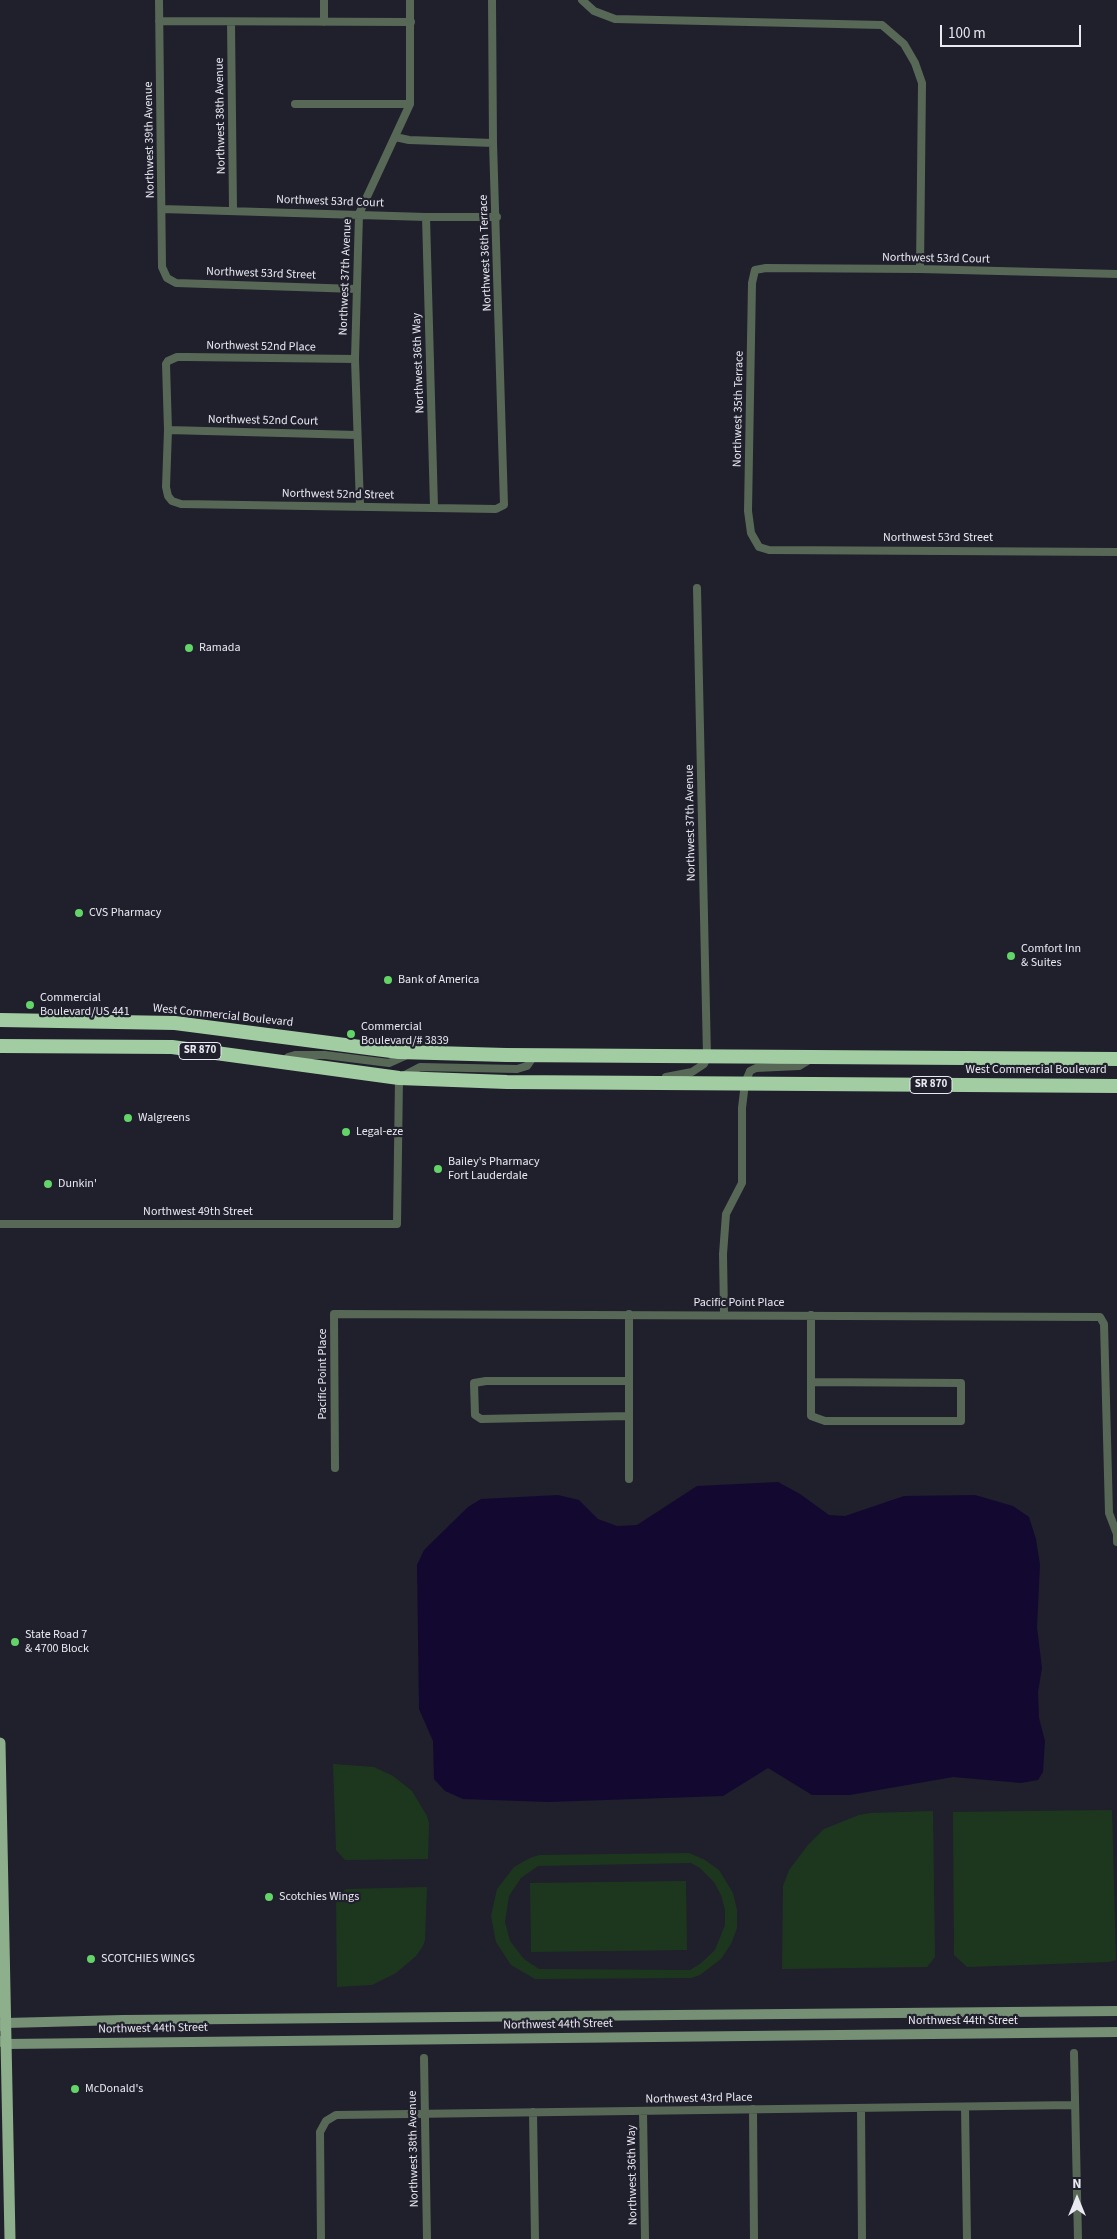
<!DOCTYPE html>
<style>
body{margin:0}
#map{position:relative;width:1117px;height:2239px;overflow:hidden;background:#201f2c;font-family:"Source Sans 3",sans-serif}
canvas{display:block}
.north{position:absolute;left:1052px;top:2174px;width:50px;height:50px;-webkit-text-stroke:4px #201f2c;paint-order:stroke;rotate:0deg;font-size:14px;font-weight:700;line-height:20px;text-align:center;color:#e9e9f2}
.north::after{content:'';display:block;margin:auto;width:18px;height:22px;background:#e9e9f2;clip-path:polygon(50% 0,100% 100%,50% 72%,0 100%)}
.scale{position:absolute;left:940px;top:25px;width:141px;height:22px;box-sizing:border-box;border:2px solid #e9e9f2;border-top:0;padding-left:6px;font-size:15px;line-height:18px;white-space:nowrap;color:#e9e9f2;-webkit-text-stroke:4px #201f2c;paint-order:stroke}
</style>
<div id="map">
<canvas width="1117" height="2239"></canvas>
<div class="north">N</div>
<div class="scale">100 m</div>
</div>
<script>
const g = document.querySelector('canvas').getContext('2d');
g.lineJoin = 'round';
function fill(path, color) {
  g.fillStyle = color;
  g.fill(path, 'evenodd');
}
function shape(rows) {
  const path = new Path2D();
  for (const r of rows) {
    path.moveTo(r[0], r[1]);
    for (let i = 2; i < r.length; i += 2) path.lineTo(r[i], r[i + 1]);
  }
  return path;
}
function trace(path, color, width, dash) {
  g.strokeStyle = color;
  g.lineWidth = width;
  g.lineCap = dash ? 'butt' : 'round';
  g.setLineDash(dash || []);
  g.stroke(path);
}
function label(font, color, halo, rows, align = 'center') {
  g.font = font + ' "Source Sans 3",sans-serif';
  g.lineWidth = 4.5;
  g.setLineDash([]);
  g.textBaseline = 'middle';
  g.strokeStyle = halo;
  g.fillStyle = color;
  for (const [text, x, y, turn = 0] of rows) {
    g.save();
    g.translate(x, y);
    g.rotate((+turn || 0) * Math.PI / 180);
    g.textAlign = isNaN(turn) ? turn : align;
    if (halo) g.strokeText(text, 0, 0);
    g.fillText(text, 0, 0);
    g.restore();
  }
}
fill(shape([
 [333,1764,374,1767,393,1776,412,1791,427,1816,429,1823,428,1859,345,1860,336,1850],
 [1112,1810,1116,1960,1109,1962,967,1967,954,1955,953,1812],
 [933,1811,935,1957,927,1967,782,1969,783,1886,789,1870,808,1845,824,1829,859,1815,871,1813],
 [689,1853,705,1860,719,1870,733,1893,737,1910,737,1928,731,1944,721,1959,700,1975,691,1978,535,1979,511,1965,496,1942,491,1916,497,1889,514,1867,530,1858,539,1855],
 [691,1863,700,1868,714,1882,721,1895,725,1910,725,1925,715,1950,700,1964,690,1970,539,1969,524,1959,510,1941,505,1922,509,1896,521,1878,538,1866],
 [686,1881,687,1950,531,1952,530,1883],
 [427,1887,425,1940,423,1946,416,1956,396,1973,372,1985,337,1987,336,1898,346,1889]
]), '#1d371e');
fill(shape([
 [778,1482,800,1494,829,1515,845,1516,904,1496,975,1495,1013,1506,1029,1517,1036,1539,1040,1565,1037,1627,1042,1668,1038,1692,1039,1718,1045,1741,1043,1772,1038,1780,1021,1783,953,1777,850,1795,812,1795,768,1768,723,1796,548,1802,463,1799,445,1791,434,1779,433,1741,419,1709,417,1565,424,1550,468,1507,481,1499,558,1495,579,1500,598,1519,617,1526,637,1525,697,1486]
]), '#130930');
trace(shape([
 [159,0,162,267,167,278,176,283,356,289],
 [324,0,324,22],
 [582,0,594,11,615,19,882,25,904,44,915,63,922,83,920,269],
 [159,21,411,22],
 [231,22,233,210],
 [295,104,410,104],
 [395,137,409,140,493,143],
 [162,209,426,217,497,217],
 [426,217,434,507],
 [1117,274,920,269,766,268,755,270,752,283,748,511,751,533,759,547,769,550,1117,552],
 [355,359,187,357,177,357,168,361,166,364,168,430,166,487,168,496,172,501,181,504,496,509,504,505,493,143,492,0],
 [168,430,357,435],
 [360,506,355,359,359,214,410,104,410,0],
 [286,1063,288,1057,295,1055,325,1055,389,1063,409,1054],
 [666,1077,692,1072,704,1064,707,1057,697,588],
 [0,1224,397,1224,399,1078,420,1067,517,1069,527,1066,534,1056],
 [629,1314,629,1479],
 [724,1314,723,1254,726,1214,742,1183,742,1108,745,1083,750,1071,756,1068,799,1066,809,1060],
 [811,1315,811,1416,825,1421,961,1421,961,1383,811,1382],
 [629,1381,486,1381,474,1383,475,1415,481,1419,629,1416],
 [335,1468,334,1314,1100,1317,1104,1324,1109,1513,1117,1534,1117,1542],
 [1074,2053,1078,2239],
 [424,2058,427,2239],
 [965,2107,967,2239],
 [861,2108,862,2239],
 [753,2109,754,2239],
 [643,2111,645,2239],
 [533,2112,535,2239],
 [321,2239,320,2132,326,2121,336,2115,1074,2105]
]), '#576857', 8);
trace(shape([
 [0,2026,6,2023,123,2020,1117,2011],
 [0,2041,6,2044,1117,2032]
]), '#759075', 10);
trace(shape([
 [0,1743,10,2239]
]), '#8daf8c', 11);
trace(shape([
 [0,1020,175,1023,399,1052,506,1055,1117,1059],
 [0,1046,172,1047,399,1078,507,1082,1117,1086]
]), '#a2cca1', 14);
for (const [x, y, r, color] of [
 [189,648,5,"#63d468"],
 [79,913,5,"#63d468"],
 [1011,956,5,"#63d468"],
 [388,980,5,"#63d468"],
 [30,1005,5,"#63d468"],
 [351,1034,5,"#63d468"],
 [128,1118,5,"#63d468"],
 [346,1132,5,"#63d468"],
 [438,1169,5,"#63d468"],
 [48,1184,5,"#63d468"],
 [15,1642,5,"#63d468"],
 [269,1897,5,"#63d468"],
 [91,1959,5,"#63d468"],
 [75,2089,5,"#63d468"]
]) {
  const dot = new Path2D();
  dot.arc(x, y, r, 0, 2 * Math.PI);
  g.fillStyle = color;
  g.fill(dot);
  trace(dot, '#201f2c', 2);
}
for (const [x, y, w] of [
 [200,1051,42],
 [931,1085,42]
]) {
  const box = new Path2D();
  box.roundRect(x - w / 2, y - 8.5, w, 17, 4);
  g.fillStyle = '#201f2c';
  g.fill(box);
  trace(box, '#e9e9f2', 1);
}
label('bold 11px', '#e9e9f2', null, [
 ["SR 870",200,1051],
 ["SR 870",931,1085]
]);
label('12px', '#e9e9f2', '#201f2c', [
 ["Northwest 38th Avenue",221,116,-91],
 ["Northwest 39th Avenue",150,140,-91],
 ["Northwest 53rd Court",330,202,2],
 ["Northwest 36th Terrace",486,253,-92],
 ["Northwest 53rd Court",936,259,1],
 ["Northwest 53rd Street",261,274,2],
 ["Northwest 37th Avenue",346,277,-88],
 ["Northwest 52nd Place",261,347,1],
 ["Northwest 36th Way",419,363,-92],
 ["Northwest 35th Terrace",739,409,-89],
 ["Northwest 52nd Court",263,421,1],
 ["Northwest 52nd Street",338,495,1],
 ["Northwest 53rd Street",938,538],
 ["Northwest 37th Avenue",691,823,-91],
 ["West Commercial Boulevard",223,1016,6],
 ["West Commercial Boulevard",1036,1070],
 ["Northwest 49th Street",198,1212],
 ["Pacific Point Place",739,1303],
 ["Pacific Point Place",323,1374,-90],
 ["Northwest 44th Street",963,2021],
 ["Northwest 44th Street",558,2025,-1],
 ["Northwest 44th Street",153,2029,-1],
 ["Northwest 43rd Place",699,2099,-1],
 ["Northwest 38th Avenue",414,2149,-91],
 ["Northwest 36th Way",633,2175,-91]
]);
label('12px', '#e9e9f2', '#201f2c', [
 ["Ramada",199,648],
 ["CVS Pharmacy",89,913],
 ["Comfort Inn",1021,949],
 ["& Suites",1021,963],
 ["Bank of America",398,980],
 ["Commercial",40,998],
 ["Boulevard/US 441",40,1012],
 ["Commercial",361,1027],
 ["Boulevard/# 3839",361,1041],
 ["Walgreens",138,1118],
 ["Legal-eze",356,1132],
 ["Bailey's Pharmacy",448,1162],
 ["Fort Lauderdale",448,1176],
 ["Dunkin'",58,1184],
 ["State Road 7",25,1635],
 ["& 4700 Block",25,1649],
 ["Scotchies Wings",279,1897],
 ["SCOTCHIES WINGS",101,1959],
 ["McDonald's",85,2089]
], 'left');
</script>
